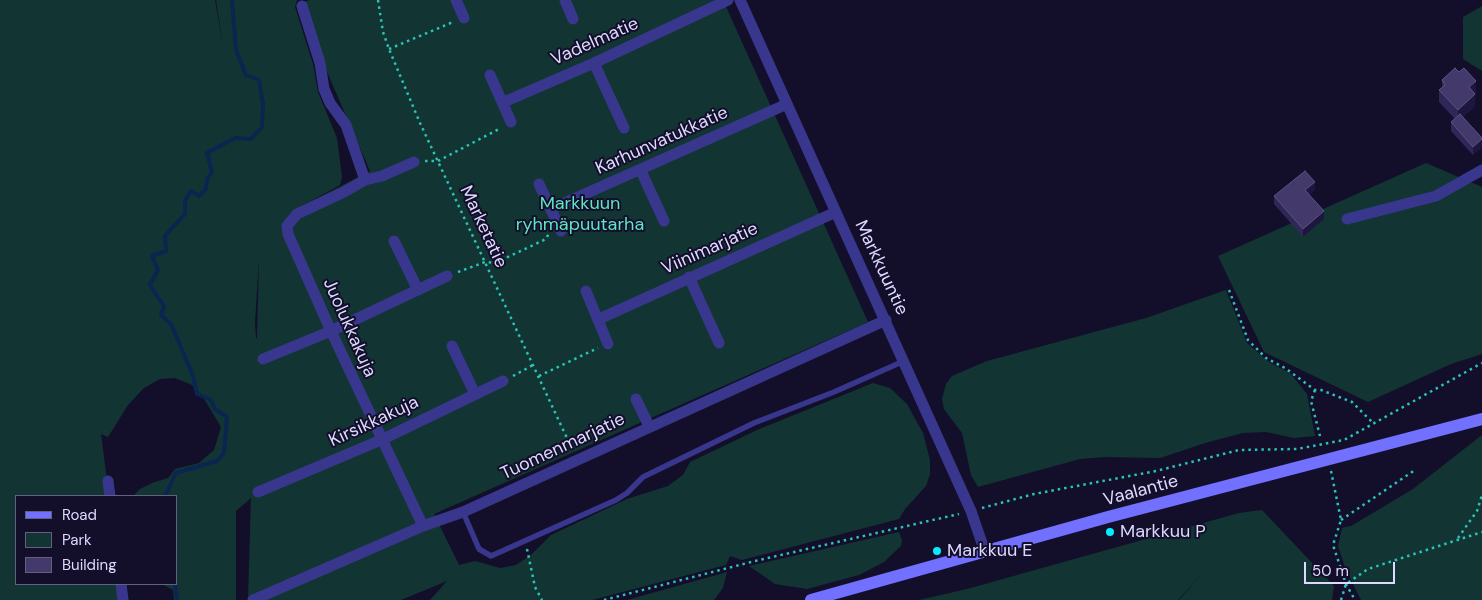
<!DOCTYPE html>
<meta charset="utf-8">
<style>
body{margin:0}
#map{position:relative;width:1482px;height:600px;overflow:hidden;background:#130f2b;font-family:"DM Sans",sans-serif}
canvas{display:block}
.legend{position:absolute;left:15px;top:495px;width:162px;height:90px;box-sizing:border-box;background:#130f2b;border:1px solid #646080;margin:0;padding:6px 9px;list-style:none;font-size:15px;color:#ddd9ff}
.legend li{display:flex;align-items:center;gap:10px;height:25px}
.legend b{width:25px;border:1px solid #646080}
.scale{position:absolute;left:1304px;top:562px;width:91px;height:22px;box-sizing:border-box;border:2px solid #ddd9ff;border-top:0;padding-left:6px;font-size:15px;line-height:18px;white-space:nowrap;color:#ddd9ff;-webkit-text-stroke:4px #130f2b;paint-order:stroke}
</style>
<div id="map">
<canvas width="1482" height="600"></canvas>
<ul class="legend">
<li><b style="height:6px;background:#7170ff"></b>Road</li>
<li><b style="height:14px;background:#123533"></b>Park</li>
<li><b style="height:14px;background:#433a6b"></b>Building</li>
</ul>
<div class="scale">50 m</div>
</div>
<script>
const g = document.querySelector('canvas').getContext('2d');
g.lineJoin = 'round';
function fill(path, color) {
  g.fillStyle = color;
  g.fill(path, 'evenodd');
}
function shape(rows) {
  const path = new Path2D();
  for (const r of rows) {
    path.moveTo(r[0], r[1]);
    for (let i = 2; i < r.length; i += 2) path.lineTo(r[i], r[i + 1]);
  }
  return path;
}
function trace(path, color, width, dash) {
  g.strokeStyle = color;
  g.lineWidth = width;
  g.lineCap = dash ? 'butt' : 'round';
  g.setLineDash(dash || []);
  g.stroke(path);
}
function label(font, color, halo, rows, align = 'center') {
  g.font = font + ' "DM Sans",sans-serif';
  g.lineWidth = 4;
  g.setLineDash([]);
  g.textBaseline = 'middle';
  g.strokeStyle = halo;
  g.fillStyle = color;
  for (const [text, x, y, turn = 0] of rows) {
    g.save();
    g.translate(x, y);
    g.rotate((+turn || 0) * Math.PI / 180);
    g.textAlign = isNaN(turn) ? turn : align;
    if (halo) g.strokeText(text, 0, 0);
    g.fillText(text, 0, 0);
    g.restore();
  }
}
fill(shape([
 [0,0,215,0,223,45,216,0,297,0,295,7,313,64,318,92,337,138,342,177,340,185,298,208,370,171,298,5,309,0,723,0,868,322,434,514,459,565,475,561,500,568,516,565,532,554,551,535,627,499,668,486,683,475,690,462,757,430,873,383,890,388,907,404,923,433,930,460,930,474,926,486,905,509,899,519,742,560,730,556,726,565,592,600,430,600,447,581,401,600,248,600,251,498,236,511,236,600,174,600,173,590,162,584,176,584,176,496,133,496,140,489,152,483,168,478,175,469,199,463,214,450,221,427,203,397,192,385,175,378,160,379,144,388,128,405,108,437,101,434,109,496,16,496,16,584,120,584,122,600,0,600],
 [259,258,257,338,256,338,255,323],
 [1482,6,1482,71,1463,59,1463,17],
 [1426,163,1482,187,1482,354,1451,364,1368,402,1264,352,1218,256],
 [1226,290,1247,343,1269,362,1290,373,1307,394,1315,436,1294,438,1266,432,1243,433,1205,443,1160,458,1105,457,1080,459,978,487,971,475,962,433,944,409,942,399,946,384,952,376,987,361,1146,318],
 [1482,435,1482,600,1361,600,1346,570,1338,546,1342,528,1351,526,1413,489],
 [1262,510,1334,586,1332,600,1179,600,1203,573,1178,600,919,600,967,589,1239,513],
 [899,532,902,540,901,546,884,562,859,575,807,589,775,584,749,566],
 [727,572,723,588,714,600,627,600]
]), '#123533');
trace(shape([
 [165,496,176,473,217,461,224,453,227,417,215,409,210,399,197,394,193,376,171,324,161,315,164,306,150,285,158,270,152,256,166,251,165,236,185,214,185,200,191,191,199,196,206,189,207,179,212,172,207,153,235,138,251,139,262,127,263,104,259,80,246,75,236,50,232,0],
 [175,584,177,600]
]), '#092550', 4);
trace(shape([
 [378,0,383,32,389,49,420,123,573,451],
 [389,49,453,22],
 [425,161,438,161,501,128],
 [458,272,485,262,495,263,546,239,549,233],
 [1229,290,1248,340,1266,358,1285,368,1315,390,1321,390,1352,402,1373,423],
 [513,376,533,365],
 [539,376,598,348],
 [1315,390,1311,401,1320,436],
 [1331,471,1341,520,1333,545,1346,584,1355,600],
 [982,508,1034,494,1156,471,1239,450,1297,449,1344,440,1482,363],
 [1341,520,1415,470],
 [1458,538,1477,511,1482,495],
 [527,549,535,587,542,600],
 [604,600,755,561,959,514],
 [1341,600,1346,584,1368,569,1482,532]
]), '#29c3b7', 2.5, [2.5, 4]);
trace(shape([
 [463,512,479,549,491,556,616,500,627,493,643,477,754,423,834,392,904,361]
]), '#39378d', 5.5);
trace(shape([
 [456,0,464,18],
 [565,0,573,19],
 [740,0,971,511,985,552],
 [302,6,320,63,324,89,330,103,346,125,365,180],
 [594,63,624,128],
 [490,75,511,122],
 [504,102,594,63,728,0],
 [414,162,382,176,365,180,344,192,297,214,287,226,288,234,331,331,423,526],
 [641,171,664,221],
 [539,184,561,231],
 [551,209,787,104],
 [1347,219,1436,196,1482,170],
 [394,241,418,290],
 [689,277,719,343],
 [586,291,608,344],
 [599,319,836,212],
 [452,346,475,394],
 [263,359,331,331,447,276],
 [636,399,649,426],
 [108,481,110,496],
 [258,492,381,440,503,381],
 [121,584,123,600],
 [253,600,423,526,463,512,886,320]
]), '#39378d', 11);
trace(shape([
 [811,600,1108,517,1482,419]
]), '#7170ff', 12);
fill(shape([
 [1442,80,1476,93,1475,94,1475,106,1463,117,1482,138,1473,155,1451,131,1451,122,1455,119,1439,102,1439,90,1442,88],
 [1315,190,1309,195,1324,219,1303,237,1274,204,1274,196]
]), '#302759');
fill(shape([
 [1476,81,1476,93,1469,99,1469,87],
 [1475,94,1475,106,1458,122,1458,110],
 [1482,139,1482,148,1473,155,1473,147],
 [1315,182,1315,190,1305,199,1305,190],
 [1324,211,1324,219,1303,237,1303,229]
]), '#1d163f');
const building = shape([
 [1455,68,1459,72,1464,68,1476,81,1469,87,1475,94,1458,110,1439,90,1445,85,1442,80,1455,68],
 [1460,114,1482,138,1482,139,1473,147,1451,122,1460,114],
 [1305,171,1315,182,1305,190,1324,211,1303,229,1274,196,1305,171]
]);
fill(building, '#433a6b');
trace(building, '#5b5382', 1);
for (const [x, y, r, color] of [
 [1110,532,5,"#05ebff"],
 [937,551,5,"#05ebff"]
]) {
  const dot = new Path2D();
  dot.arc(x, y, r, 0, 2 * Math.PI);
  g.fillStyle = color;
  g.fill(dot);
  trace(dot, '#130f2b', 2);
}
label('18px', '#ddd9ff', '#130f2b', [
 ["Vadelmatie",595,42,-24],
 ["Karhunvatukkatie",662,141,-24],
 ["Marketatie",483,227,65],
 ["Viinimarjatie",710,249,-24],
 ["Markkuuntie",881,268,65],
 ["Juolukkakuja",349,328,66],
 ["Kirsikkakuja",374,422,-25],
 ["Tuomenmarjatie",563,447,-25],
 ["Vaalantie",1141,491,-15]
]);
label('18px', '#5de7c2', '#130f2b', [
 ["Markkuun",580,204],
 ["ryhmäpuutarha",580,225]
]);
label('18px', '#ddd9ff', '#130f2b', [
 ["Markkuu P",1120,532],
 ["Markkuu E",947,551]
], 'left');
</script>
